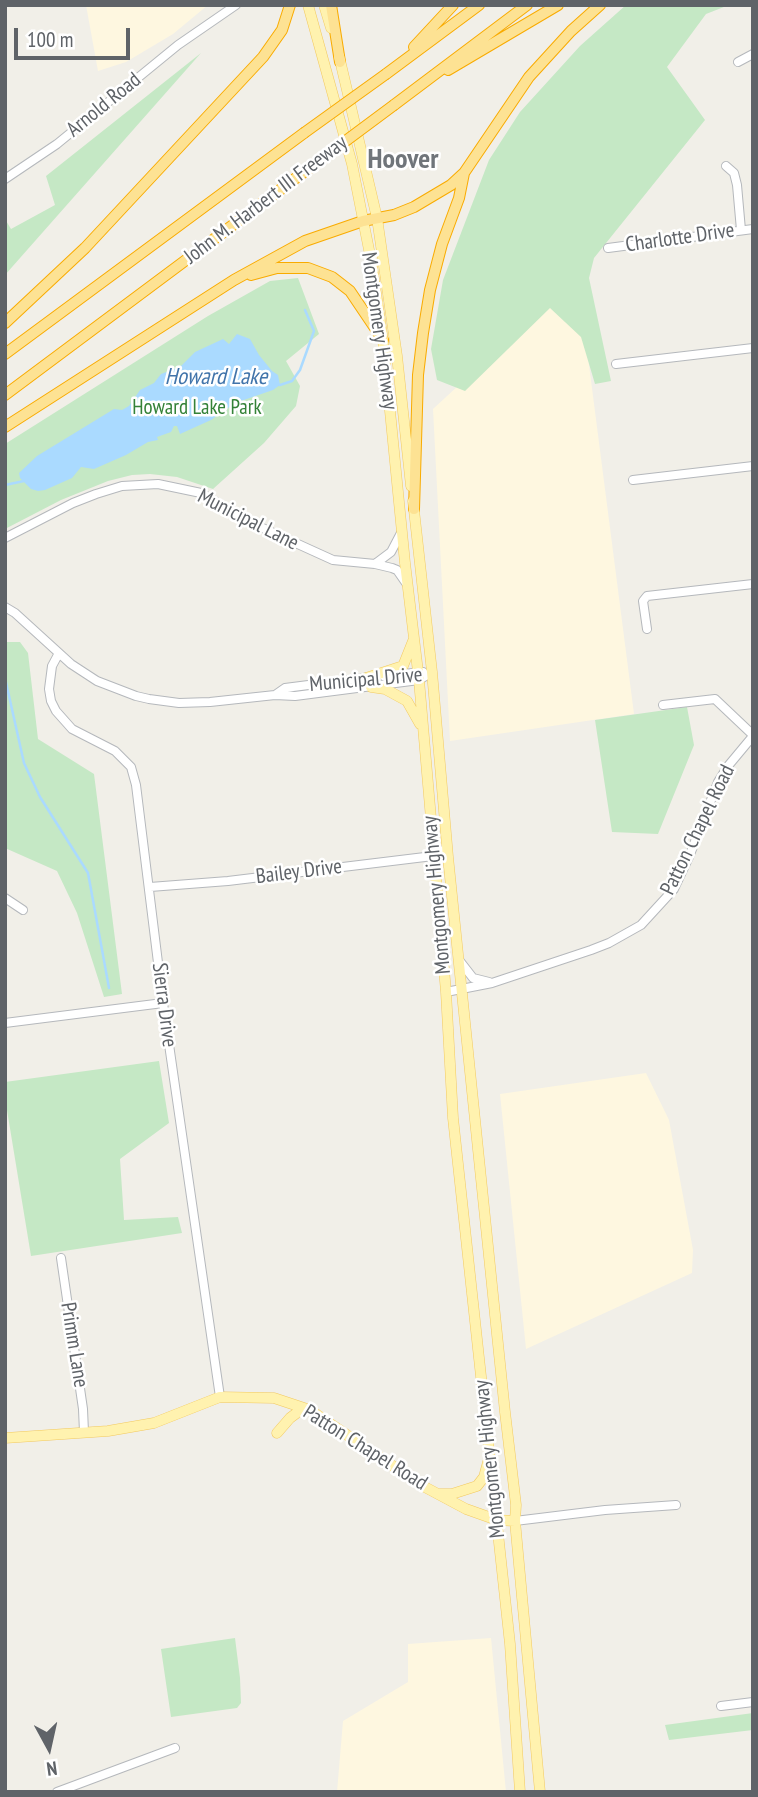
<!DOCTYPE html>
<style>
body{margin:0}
#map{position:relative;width:758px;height:1797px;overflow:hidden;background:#f1efe8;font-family:"PT Sans Narrow",sans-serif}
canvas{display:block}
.frame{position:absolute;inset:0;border:7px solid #5f6368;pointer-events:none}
.north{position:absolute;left:14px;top:1713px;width:70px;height:70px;-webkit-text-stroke:5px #fff;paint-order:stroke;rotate:172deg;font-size:19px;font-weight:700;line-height:28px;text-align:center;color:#5f6368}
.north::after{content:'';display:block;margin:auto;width:24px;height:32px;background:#5f6368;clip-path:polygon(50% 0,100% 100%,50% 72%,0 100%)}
.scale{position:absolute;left:14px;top:28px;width:116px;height:32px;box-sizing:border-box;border:4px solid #5f6368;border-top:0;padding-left:9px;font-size:21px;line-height:24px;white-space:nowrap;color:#5f6368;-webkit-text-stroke:5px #fff;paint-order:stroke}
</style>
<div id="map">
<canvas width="758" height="1797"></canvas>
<div class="frame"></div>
<div class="north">N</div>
<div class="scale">100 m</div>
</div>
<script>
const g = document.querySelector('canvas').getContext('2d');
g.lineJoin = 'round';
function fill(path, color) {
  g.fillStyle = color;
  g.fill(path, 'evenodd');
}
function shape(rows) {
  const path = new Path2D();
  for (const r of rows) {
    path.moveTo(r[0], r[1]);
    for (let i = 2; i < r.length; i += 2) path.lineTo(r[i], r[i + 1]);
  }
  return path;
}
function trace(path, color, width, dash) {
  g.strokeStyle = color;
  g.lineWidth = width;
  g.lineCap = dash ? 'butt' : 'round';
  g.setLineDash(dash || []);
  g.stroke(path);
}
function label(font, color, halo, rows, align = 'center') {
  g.font = font + ' "PT Sans Narrow",sans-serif';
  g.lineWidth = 5;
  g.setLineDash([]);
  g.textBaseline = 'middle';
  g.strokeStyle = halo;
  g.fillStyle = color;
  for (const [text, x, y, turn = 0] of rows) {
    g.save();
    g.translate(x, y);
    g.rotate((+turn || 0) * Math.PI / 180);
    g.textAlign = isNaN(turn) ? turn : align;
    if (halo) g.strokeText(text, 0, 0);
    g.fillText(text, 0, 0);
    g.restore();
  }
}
fill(shape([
 [86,5,208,5,173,34,126,62,98,71],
 [549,302,585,334,634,714,450,741,433,409],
 [646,1073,669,1120,693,1250,692,1273,526,1349,500,1094],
 [491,1638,506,1792,337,1792,343,1721,408,1682,408,1644]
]), '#fef7e0');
fill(shape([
 [626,5,729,5,706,14,667,67,705,120,594,258,589,278,611,381,595,384,581,337,550,308,465,391,437,380,431,349,443,280,489,160,520,112,580,46],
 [201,53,5,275,5,219,11,229,55,205,46,176],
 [298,278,319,334,286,361,300,386,296,406,264,443,213,489,177,477,150,474,132,475,108,481,61,500,5,529,5,444,208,316,270,281],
 [5,642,20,642,28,653,38,739,94,774,122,994,104,997,77,913,57,871,5,848],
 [687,707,694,745,658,834,612,832,595,720],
 [159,1061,169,1123,120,1159,124,1220,178,1217,182,1233,31,1256,5,1098,5,1082],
 [235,1638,240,1678,241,1703,237,1708,171,1717,161,1649],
 [753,1713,753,1730,669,1740,665,1725]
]), '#c5e8c5');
fill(shape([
 [237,334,250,339,259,355,272,371,278,375,280,385,273,390,235,403,211,420,180,434,177,426,174,426,171,432,157,437,158,440,148,442,126,455,94,469,81,467,72,478,45,490,38,491,31,489,20,478,19,473,37,456,114,409,122,410,129,406,140,390,154,383,161,374,180,367,195,352,223,339,229,344]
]), '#aadaff');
trace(shape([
 [280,385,292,381,300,370,314,331,305,310],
 [5,485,24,481],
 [5,678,24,763,40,797,88,873,109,988]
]), '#aadaff', 2.5);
const minor = shape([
 [738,62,753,54],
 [726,166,734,173,737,185,741,230],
 [5,179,57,144,178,45,236,5],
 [608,248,753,229],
 [616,364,753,348],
 [633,480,753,466],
 [5,538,73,503,96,494,122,486,158,484,201,493,256,525,333,560,375,564,392,568,397,570,406,583],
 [375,564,391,552,402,531],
 [5,607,15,613,71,664,97,681,136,696,149,699,179,703,210,702,275,695,295,696,419,680,432,672],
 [647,629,643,601,647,596,753,584],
 [59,653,52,666,49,689,51,701,56,711,72,729,115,751,131,767,136,785,163,1003,220,1397],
 [384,676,423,672],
 [275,695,285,688,371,677],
 [663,705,715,699,753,735],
 [150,887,228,881,433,856,447,848],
 [5,898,23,910],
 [459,960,473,978,489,982],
 [446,992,492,983,591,950,609,943,641,925,674,889,689,857,718,782,728,766,753,736],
 [5,1023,163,1003],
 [61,1258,83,1409,84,1432],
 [515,1521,605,1510,676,1505],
 [721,1706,753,1702],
 [57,1792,175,1748]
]);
const major = shape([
 [308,5,352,164,372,265,383,340,405,563,419,680,446,992,453,1118,510,1644,520,1792],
 [324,5,331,28],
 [339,56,377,218,397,356,411,486],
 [413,501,432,672,448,857,505,1412,516,1505,515,1521,540,1792],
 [366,678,403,666,413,641],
 [371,687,385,689,407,701,420,724],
 [277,1433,290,1418,298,1412,309,1410],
 [5,1438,108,1431,154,1423,220,1397,274,1398,310,1410,421,1485,466,1509,497,1520,515,1521],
 [439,1494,452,1494,477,1486,484,1477,488,1462]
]);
const highway = shape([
 [331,5,340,62],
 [414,47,453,5],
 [448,70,558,5],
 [386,74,479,5],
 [394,105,527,5],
 [251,275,277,268,308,268,332,277,350,291,383,340],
 [5,323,85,248,263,57,282,30,290,5],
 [5,354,304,133],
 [5,395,312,166],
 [5,427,234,280,305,241,363,221,394,215,414,207,451,185,464,173,529,77,571,31,600,5],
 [414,509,418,375,423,333,430,290,442,244,459,198,464,173]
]);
trace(minor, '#b5b8bc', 10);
trace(major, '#f2c960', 11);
trace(highway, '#f9ab00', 12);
trace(minor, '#fff', 8);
trace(major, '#fff2af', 10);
trace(highway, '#fde293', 10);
const highwayBridge = shape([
 [304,133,386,74],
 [312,166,394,105]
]);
trace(highwayBridge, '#f9ab00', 12, []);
trace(highwayBridge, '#fde293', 10);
label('21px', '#5f6368', '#fff', [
 ["Arnold Road",104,105,-39],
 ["John M. Harbert III Freeway",266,200,-37],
 ["Charlotte Drive",680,238,-8],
 ["Montgomery Highway",379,331,82],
 ["Municipal Lane",248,520,27],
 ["Municipal Drive",366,680,-5],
 ["Patton Chapel Road",698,830,-64],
 ["Bailey Drive",299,872,-7],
 ["Montgomery Highway",437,895,-95],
 ["Sierra Drive",164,1005,83],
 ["Primm Lane",74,1345,81],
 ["Patton Chapel Road",365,1448,32],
 ["Montgomery Highway",490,1459,-96]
]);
label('21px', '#348238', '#fff', [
 ["Howard Lake Park",197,408]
]);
label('italic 23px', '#4174aa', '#fff', [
 ["Howard Lake",216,377]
]);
label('bold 28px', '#70757a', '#fff', [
 ["Hoover",403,160]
]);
</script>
